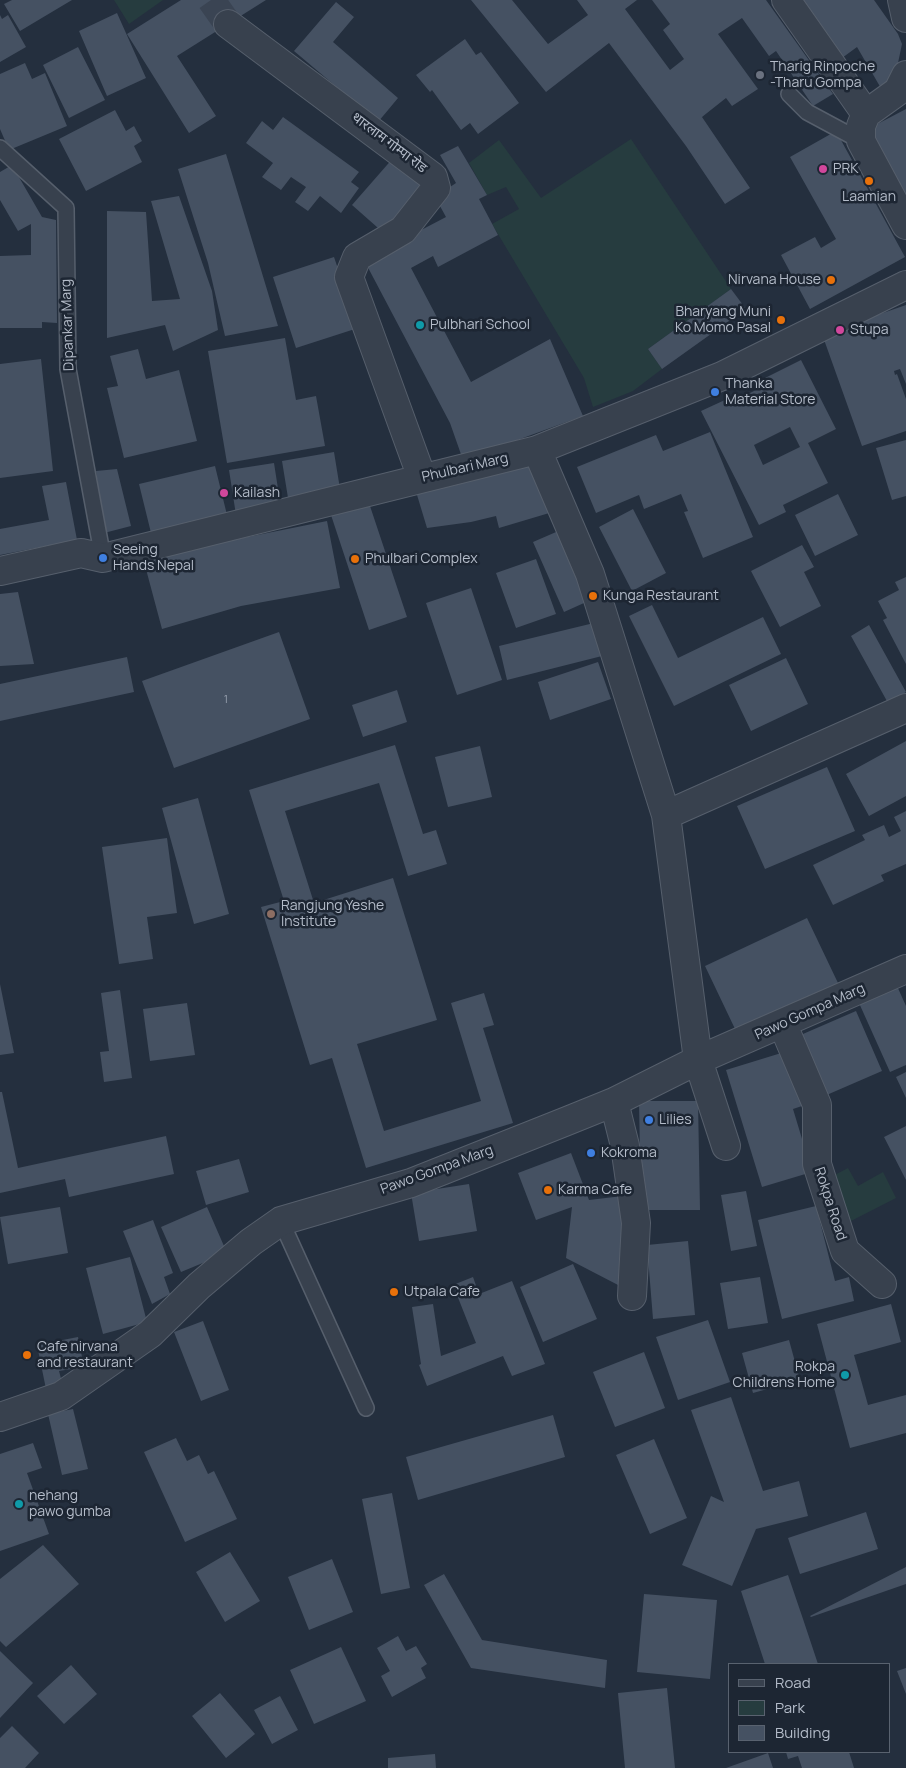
<!DOCTYPE html>
<meta charset="utf-8">
<style>
body{margin:0}
#map{position:relative;width:906px;height:1768px;overflow:hidden;background:#242f3e;font-family:Manrope,sans-serif}
canvas{display:block}
.legend{position:absolute;left:728px;top:1663px;width:162px;height:90px;box-sizing:border-box;background:#1d2633;border:1px solid #59626f;margin:0;padding:6px 9px;list-style:none;font-size:15px;color:#b4bcc9}
.legend li{display:flex;align-items:center;gap:10px;height:25px}
.legend b{width:25px;border:1px solid #59626f}
</style>
<div id="map">
<canvas width="906" height="1768"></canvas>
<ul class="legend">
<li><b style="height:6px;background:#38414e"></b>Road</li>
<li><b style="height:14px;background:#263c3f"></b>Park</li>
<li><b style="height:14px;background:#455162"></b>Building</li>
</ul>
</div>
<script>
const g = document.querySelector('canvas').getContext('2d');
g.lineJoin = 'round';
function fill(path, color) {
  g.fillStyle = color;
  g.fill(path, 'evenodd');
}
function shape(rows) {
  const path = new Path2D();
  for (const r of rows) {
    path.moveTo(r[0], r[1]);
    for (let i = 2; i < r.length; i += 2) path.lineTo(r[i], r[i + 1]);
  }
  return path;
}
function trace(path, color, width, dash) {
  g.strokeStyle = color;
  g.lineWidth = width;
  g.lineCap = dash ? 'butt' : 'round';
  g.setLineDash(dash || []);
  g.stroke(path);
}
function label(font, color, halo, rows, align = 'center') {
  g.font = font + ' Manrope,"Noto Sans Devanagari",sans-serif';
  g.lineWidth = 5;
  g.setLineDash([]);
  g.textBaseline = 'middle';
  g.strokeStyle = halo;
  g.fillStyle = color;
  for (const [text, x, y, turn = 0] of rows) {
    g.save();
    g.translate(x, y);
    g.rotate((+turn || 0) * Math.PI / 180);
    g.textAlign = isNaN(turn) ? turn : align;
    if (halo) g.strokeText(text, 0, 0);
    g.fillText(text, 0, 0);
    g.restore();
  }
}
fill(shape([
 [114,0,163,0,129,24],
 [631,139,731,289,648,349,662,369,633,391,593,407,584,378,492,224,519,209,506,187,487,195,469,163,499,140,541,198],
 [848,1168,858,1186,883,1172,896,1198,851,1221,829,1178]
]), '#263c3f');
fill(shape([
 [12,0,72,0,20,31,4,4],
 [181,0,266,0,177,56,216,116,189,133,127,34],
 [471,0,512,0,548,44,588,15,577,0,637,0,625,9,670,70,684,59,663,30,670,24,652,0,766,0,833,94,813,106,776,51,769,56,742,18,718,34,758,89,732,106,726,98,702,117,750,188,725,204,686,146,609,43,546,92],
 [796,0,874,0,898,34,902,44,894,82,882,90,857,47,842,58],
 [336,2,354,17,333,42,398,98,378,122,294,51],
 [117,13,146,78,107,96,79,31],
 [0,15,2,19,8,15,26,47,0,62],
 [465,39,476,55,481,52,519,103,478,134,470,123,461,130,432,90,430,92,416,75],
 [78,47,105,100,69,118,43,65],
 [25,63,32,79,45,73,67,126,9,150,0,129,0,74],
 [906,109,906,205,864,131],
 [115,110,126,131,134,126,142,141,134,146,142,162,86,191,59,139],
 [283,117,359,172,351,182,359,188,341,213,320,196,308,211,295,202,306,187,291,177,281,190,262,177,273,163,246,143,262,121,273,130],
 [836,131,905,257,810,309,781,255,815,237,821,248,836,239,790,157],
 [458,146,487,195,479,199,498,235,438,267,433,256,411,268,471,382,550,339,583,416,463,460,450,423,364,260,446,217,435,197,456,183,440,155],
 [226,154,278,326,225,336,208,263,178,169],
 [394,157,428,188,386,235,352,205],
 [12,165,42,217,56,220,57,323,42,322,42,328,0,328,0,256,31,255,31,224,18,231,0,200,0,172],
 [179,196,212,291,218,330,173,351,165,325,107,338,107,211,146,212,152,301,180,299,151,201],
 [334,257,358,328,296,348,273,277],
 [731,289,746,309,662,369,648,349],
 [906,305,906,384,900,369,894,371,895,375,897,374,906,399,906,431,862,446,822,334],
 [285,338,296,400,316,396,325,446,227,463,208,351],
 [138,349,146,379,179,370,197,441,124,458,107,388,118,386,110,356],
 [41,359,53,471,0,478,0,364],
 [801,360,836,429,808,443,828,483,783,505,786,512,759,525,701,411,727,399,730,403,768,384,765,378],
 [790,427,800,447,763,465,754,445],
 [710,432,753,537,703,558,684,512,688,511,681,494,644,509,639,495,596,513,577,467,656,435,663,451],
 [906,440,906,496,892,500,876,448],
 [334,452,341,495,289,504,282,461],
 [535,455,556,511,499,528,496,516,471,522,427,528,414,485],
 [274,463,281,508,236,515,229,470],
 [215,466,228,519,152,537,139,484],
 [117,469,131,526,104,533,96,471],
 [66,482,77,540,0,555,0,529,49,520,42,486],
 [838,494,858,535,815,556,795,515],
 [369,503,407,617,369,630,331,515],
 [633,509,666,573,632,591,599,527],
 [327,521,340,588,241,606,162,629,143,558],
 [563,529,589,616,584,603,564,612,533,542],
 [802,545,814,567,804,572,821,606,780,627,751,571],
 [536,559,556,614,516,628,496,573],
 [906,577,906,664,883,620,887,618,878,601,899,590,895,582],
 [471,588,502,680,457,695,426,603],
 [18,592,34,664,0,666,0,594],
 [652,605,678,658,763,617,781,654,674,706,629,616],
 [598,622,606,655,507,680,499,646],
 [869,625,906,692,888,703,851,636],
 [279,632,310,719,174,768,142,681],
 [127,657,134,692,0,721,0,684],
 [786,658,808,704,751,731,729,685],
 [598,662,611,699,550,720,538,682],
 [397,690,407,722,363,737,352,705],
 [906,741,906,796,869,816,846,774],
 [395,745,423,834,436,830,447,864,408,876,379,783,285,811,314,903,393,878,437,1020,357,1044,384,1131,481,1101,451,1003,484,993,494,1025,483,1028,513,1123,366,1168,332,1058,310,1065,261,907,284,901,249,790],
 [480,746,492,797,448,807,435,757],
 [827,767,855,831,765,869,737,806],
 [198,798,229,914,194,924,162,808],
 [906,811,906,864,881,875,884,881,833,905,813,865,865,840,862,835,884,825,889,837,901,831,894,817],
 [167,838,177,913,147,917,153,959,119,964,102,847],
 [807,918,838,983,736,1031,705,966],
 [0,984,14,1053,0,1055],
 [897,986,906,1006,906,1065,890,1072,859,1003],
 [120,990,132,1078,104,1082,100,1052,109,1051,101,993],
 [187,1003,195,1055,150,1061,143,1009],
 [856,1011,882,1071,822,1097,796,1037],
 [791,1050,808,1104,793,1109,812,1172,762,1187,726,1070],
 [906,1072,906,1098,896,1077],
 [0,1092,2,1092,18,1168,166,1136,174,1174,69,1197,65,1179,0,1193],
 [639,1101,698,1101,700,1210,641,1210],
 [906,1126,906,1180,884,1137],
 [571,1153,589,1200,631,1195,618,1285,566,1258,572,1207,536,1220,518,1173],
 [239,1159,249,1192,206,1205,196,1171],
 [469,1184,477,1231,419,1241,411,1193],
 [746,1191,757,1246,731,1251,721,1195],
 [816,1206,835,1281,849,1277,854,1301,782,1319,758,1220],
 [60,1207,68,1253,8,1264,0,1217],
 [207,1207,227,1253,181,1272,161,1227],
 [153,1220,173,1273,164,1277,170,1294,152,1304,123,1231],
 [688,1241,695,1315,653,1319,647,1245],
 [130,1257,147,1322,103,1334,86,1268],
 [573,1264,597,1319,543,1342,520,1287],
 [473,1277,479,1294,512,1281,545,1364,512,1376,503,1356,427,1386,419,1365,421,1364,412,1307,433,1304,441,1356,476,1343,453,1285],
 [760,1277,768,1323,728,1329,720,1283],
 [891,1304,901,1342,854,1355,868,1405,906,1395,906,1433,850,1448,817,1324],
 [708,1320,730,1382,678,1400,656,1337],
 [203,1321,229,1390,201,1401,174,1332],
 [78,1337,84,1367,59,1371,63,1386,46,1389,37,1345],
 [789,1340,800,1380,753,1393,742,1353],
 [644,1352,665,1408,615,1427,593,1372],
 [731,1397,763,1491,799,1481,808,1516,756,1529,732,1586,682,1565,711,1496,724,1502,691,1410],
 [73,1409,88,1469,62,1475,48,1414],
 [553,1415,565,1457,418,1500,406,1457],
 [176,1438,187,1461,199,1455,208,1474,214,1471,237,1519,185,1542,144,1452],
 [654,1439,687,1518,650,1534,616,1455],
 [33,1443,42,1468,27,1473,49,1534,0,1551,0,1454],
 [392,1493,410,1588,381,1594,362,1499],
 [866,1512,878,1549,800,1574,788,1538],
 [43,1545,79,1584,6,1647,0,1641,0,1579],
 [230,1552,260,1601,225,1622,196,1572],
 [332,1559,353,1612,309,1630,288,1577],
 [906,1567,906,1584,811,1617,810,1616],
 [444,1574,482,1640,607,1660,605,1688,471,1668,424,1585],
 [788,1575,803,1619,818,1664,765,1664,741,1591],
 [644,1594,717,1600,710,1679,637,1672],
 [398,1636,406,1651,416,1646,427,1664,421,1668,426,1678,392,1697,381,1676,390,1671,377,1648],
 [341,1647,366,1701,314,1724,290,1670],
 [0,1651,33,1683,0,1718],
 [71,1665,97,1694,64,1724,37,1696],
 [906,1668,906,1694,897,1671],
 [667,1688,675,1768,625,1768,618,1693],
 [220,1693,255,1734,226,1758,192,1716],
 [280,1696,298,1730,272,1744,254,1710],
 [12,1726,39,1753,25,1768,0,1768,0,1738],
 [786,1752,849,1752,854,1768,802,1768,798,1756,788,1759],
 [768,1753,773,1768,726,1768],
 [435,1754,436,1768,388,1768,388,1758]
]), '#455162');
trace(shape([
 [211,0,228,24]
]), '#3a4453', 28, [28, 14]);
const lane = shape([
 [789,94,807,112,861,141],
 [0,148,66,208,68,369,103,558],
 [281,1221,366,1408]
]);
const street = shape([
 [786,0,866,114],
 [902,0,906,18],
 [228,24,433,177,436,188,403,230,357,257,349,277,422,478],
 [906,75,898,91,866,114,861,126,861,141,906,225],
 [537,450,590,574,666,815,698,1060,726,1146],
 [0,571,81,553,103,558,537,450,722,376,906,285],
 [666,815,906,708],
 [783,1025,817,1105,817,1164,845,1251,882,1284],
 [614,1102,625,1146,636,1223,632,1296],
 [0,1417,61,1396,150,1334,199,1286,251,1242,281,1221,411,1183,567,1121,614,1102,698,1060,906,969]
]);
trace(lane, '#565f6c', 18);
trace(street, '#565f6c', 30);
trace(lane, '#38414e', 15);
trace(street, '#38414e', 28);
for (const [x, y, r, color] of [
 [760,75,5,"#6b7280"],
 [823,169,5,"#d1479c"],
 [869,181,5,"#e8710a"],
 [831,280,5,"#e8710a"],
 [781,320,5,"#e8710a"],
 [420,325,5,"#0f9aa8"],
 [840,330,5,"#d1479c"],
 [715,392,5,"#3f7fe0"],
 [224,493,5,"#d1479c"],
 [103,558,5,"#3f7fe0"],
 [355,559,5,"#e8710a"],
 [593,596,5,"#e8710a"],
 [271,914,5,"#8d6e63"],
 [649,1120,5,"#3f7fe0"],
 [591,1153,5,"#3f7fe0"],
 [548,1190,5,"#e8710a"],
 [394,1292,5,"#e8710a"],
 [27,1355,5,"#e8710a"],
 [845,1375,5,"#0f9aa8"],
 [19,1504,5,"#0f9aa8"]
]) {
  const dot = new Path2D();
  dot.arc(x, y, r, 0, 2 * Math.PI);
  g.fillStyle = color;
  g.fill(dot);
  trace(dot, '#1d2633', 2);
}
label('11px', '#98a1af', null, [
 ["1",226,700]
]);
label('14px', '#b4bcc9', '#1d2633', [
 ["Tharig Rinpoche",770,67],
 ["-Tharu Gompa",770,83],
 ["PRK",833,169],
 ["Laamian",869,197,"center"],
 ["Nirvana House",821,280,"right"],
 ["Bharyang Muni",771,312,"right"],
 ["Ko Momo Pasal",771,328,"right"],
 ["Pulbhari School",430,325],
 ["Stupa",850,330],
 ["Thanka",725,384],
 ["Material Store",725,400],
 ["Kailash",234,493],
 ["Seeing",113,550],
 ["Hands Nepal",113,566],
 ["Phulbari Complex",365,559],
 ["Kunga Restaurant",603,596],
 ["Rangjung Yeshe",281,906],
 ["Institute",281,922],
 ["Lilies",659,1120],
 ["Kokroma",601,1153],
 ["Karma Cafe",558,1190],
 ["Utpala Cafe",404,1292],
 ["Cafe nirvana",37,1347],
 ["and restaurant",37,1363],
 ["Rokpa",835,1367,"right"],
 ["Childrens Home",835,1383,"right"],
 ["nehang",29,1496],
 ["pawo gumba",29,1512]
], 'left');
label('14px', '#b4bcc9', '#1d2633', [
 ["थारलाम गोम्पा रोड",389,143,37],
 ["Dipankar Marg",68,325,-92],
 ["Phulbari Marg",465,468,-13],
 ["Pawo Gompa Marg",810,1012,-24],
 ["Pawo Gompa Marg",437,1170,-20],
 ["Rokpa Road",830,1204,72]
]);
</script>
